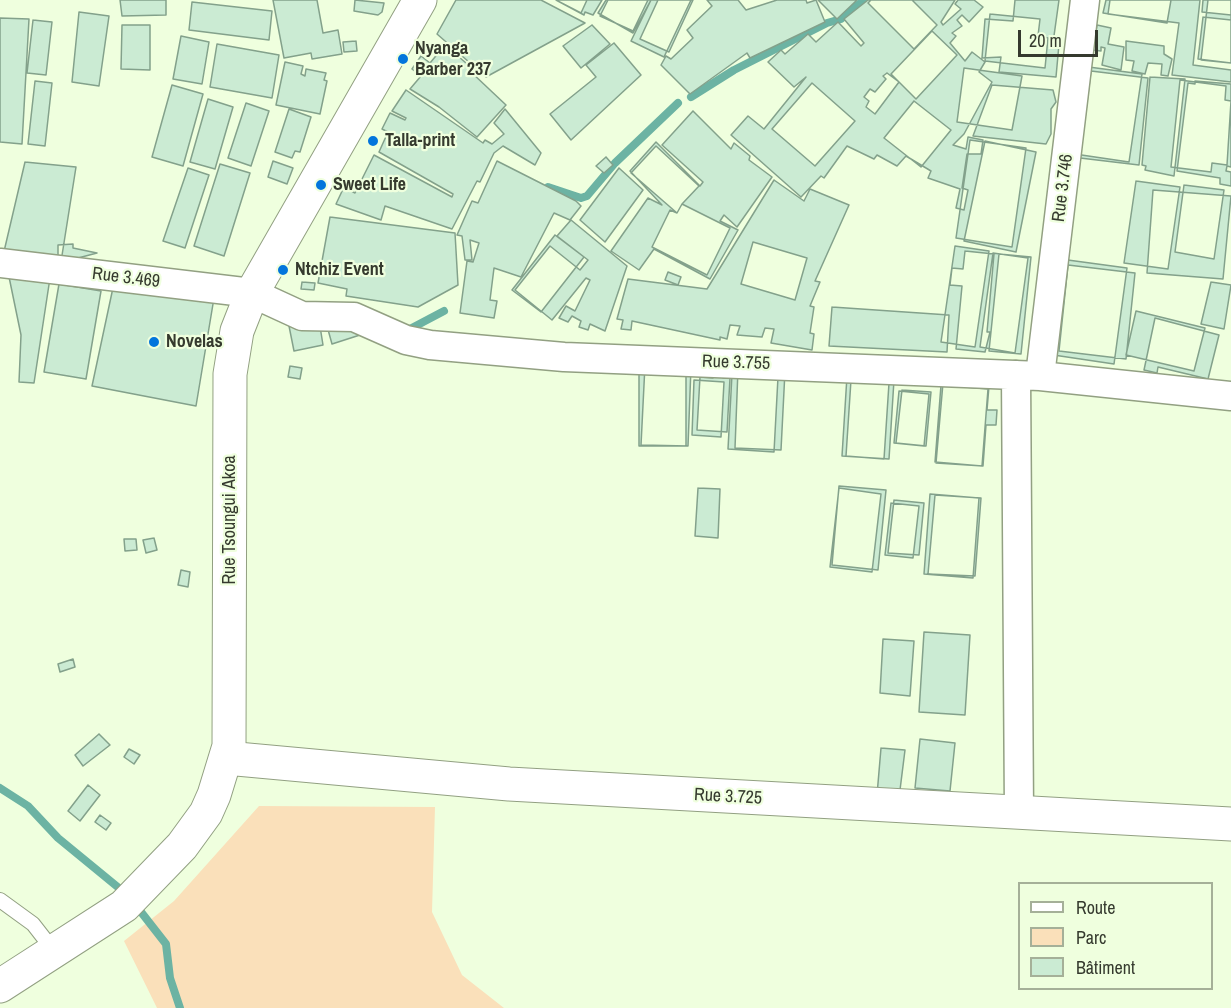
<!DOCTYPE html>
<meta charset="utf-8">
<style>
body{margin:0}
#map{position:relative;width:1231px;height:1008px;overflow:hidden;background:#efffde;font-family:"Archivo Narrow",sans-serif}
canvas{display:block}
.legend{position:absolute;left:1018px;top:882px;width:195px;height:108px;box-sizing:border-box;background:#efffde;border:2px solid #a5b098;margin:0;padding:8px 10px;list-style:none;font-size:18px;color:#353a2e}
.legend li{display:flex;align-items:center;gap:12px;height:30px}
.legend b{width:30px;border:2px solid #a5b098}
.scale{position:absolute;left:1018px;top:30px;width:80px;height:27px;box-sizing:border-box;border:3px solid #353a2e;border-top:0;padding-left:8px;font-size:18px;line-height:21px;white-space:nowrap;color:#353a2e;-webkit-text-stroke:4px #efffde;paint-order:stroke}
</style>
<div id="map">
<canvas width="1231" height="1008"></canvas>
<ul class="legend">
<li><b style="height:8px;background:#fff"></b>Route</li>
<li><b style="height:16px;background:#fae0ba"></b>Parc</li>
<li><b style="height:16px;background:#cbebd3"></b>Bâtiment</li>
</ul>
<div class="scale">20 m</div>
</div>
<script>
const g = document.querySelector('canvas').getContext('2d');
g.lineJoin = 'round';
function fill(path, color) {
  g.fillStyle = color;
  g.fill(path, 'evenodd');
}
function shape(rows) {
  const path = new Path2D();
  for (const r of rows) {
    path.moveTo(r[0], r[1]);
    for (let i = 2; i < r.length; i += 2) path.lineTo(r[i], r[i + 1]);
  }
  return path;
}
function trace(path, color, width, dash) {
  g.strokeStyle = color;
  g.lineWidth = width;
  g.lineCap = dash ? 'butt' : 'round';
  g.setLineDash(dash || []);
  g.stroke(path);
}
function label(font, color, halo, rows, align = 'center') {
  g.font = font + ' "Archivo Narrow",sans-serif';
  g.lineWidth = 4.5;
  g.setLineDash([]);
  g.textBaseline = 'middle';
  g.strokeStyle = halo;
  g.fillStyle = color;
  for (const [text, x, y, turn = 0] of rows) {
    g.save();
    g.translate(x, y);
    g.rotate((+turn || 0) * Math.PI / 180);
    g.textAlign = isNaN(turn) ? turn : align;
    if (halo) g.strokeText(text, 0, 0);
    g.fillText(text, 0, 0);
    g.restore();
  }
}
fill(shape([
 [259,806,435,807,432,912,462,975,504,1008,157,1008,124,941,174,901]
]), '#fae0ba');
trace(shape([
 [691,97,734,70,827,23,841,19,864,0],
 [548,187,581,198,587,196,615,163,678,103],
 [408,330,444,311],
 [0,788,28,806,58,838,125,893],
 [134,903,166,944,170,978,180,1008]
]), '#6cb3a3', 8);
const building = shape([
 [120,0,166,0,166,15,122,16,120,0],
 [273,0,317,0,323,33,338,30,342,54,312,59,311,53,284,58,273,0],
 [355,0,384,3,382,12,378,15,354,11,355,0],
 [456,0,541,0,585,23,486,77,437,34,456,0],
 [556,0,602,0,593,15,585,12,584,15,556,0],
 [556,0,587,0,581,13,556,0],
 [606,0,651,0,633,33,598,13,606,0],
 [608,0,648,0,633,31,600,16,608,0],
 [651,0,691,0,664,57,631,41,651,0],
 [658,0,693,0,669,52,640,39,658,0],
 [707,0,738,0,746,10,777,0,806,0,807,3,816,0,825,22,750,58,747,53,690,94,661,65,666,56,671,59,693,38,687,30,712,6,707,0],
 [818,0,857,0,837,19,818,0],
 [868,0,955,0,941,22,943,25,961,9,955,4,958,0,974,0,983,7,969,22,962,15,957,20,962,26,952,33,956,36,950,43,965,61,972,52,985,62,979,72,992,82,964,134,953,145,966,149,968,137,983,140,981,154,967,154,962,188,968,190,964,210,956,208,960,189,928,178,931,171,906,156,897,166,877,155,874,159,847,146,824,178,821,176,801,197,731,135,748,116,764,129,806,77,794,87,768,62,781,50,785,54,808,34,816,42,838,22,861,46,864,43,844,19,868,0],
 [887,73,899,82,875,114,866,107,869,101,864,97,870,89,875,92,886,79,883,76,887,73],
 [871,0,912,0,937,25,914,49,868,3,871,0],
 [1015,0,1059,0,1053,43,1059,44,1056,77,999,72,1001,57,982,58,985,19,1013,21,1015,0],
 [1106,0,1171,0,1167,23,1103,13,1106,0],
 [1110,0,1200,0,1193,65,1231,70,1231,82,1172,75,1179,23,1108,14,1110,0],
 [1203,0,1231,0,1231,15,1202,12,1203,0],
 [1208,0,1231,0,1231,63,1201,60,1208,0],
 [192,2,272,11,269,40,189,30,192,2],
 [79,12,109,16,99,86,72,82,79,12],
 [990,14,1040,19,1038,36,1048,38,1045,68,985,61,990,14],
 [1203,17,1231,20,1231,63,1198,59,1203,17],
 [0,18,29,19,22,144,0,142,0,18],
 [33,20,52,22,46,75,27,73,33,20],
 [122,25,150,25,150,70,121,69,122,25],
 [592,25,610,44,581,68,563,46,592,25],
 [1097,25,1111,28,1108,44,1124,47,1121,70,1102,65,1105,48,1101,47,1101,51,1093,50,1097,25],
 [932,31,957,55,916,99,891,74,932,31],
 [181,36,209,42,202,84,173,79,181,36],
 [356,41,357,51,344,52,343,42,356,41],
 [1126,41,1164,46,1164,54,1172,59,1168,76,1161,75,1162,64,1148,63,1145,74,1132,71,1134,61,1126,60,1126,41],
 [614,43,641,75,571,140,550,114,596,77,586,65,614,43],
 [217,44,279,55,272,98,210,87,217,44],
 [445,45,473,69,471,72,506,105,477,137,439,107,410,89,421,76,412,69,421,56,430,63,445,45],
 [285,62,303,66,301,74,305,76,306,69,326,73,324,80,327,81,320,114,276,105,285,62],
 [1081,66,1142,74,1129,162,1068,153,1081,66],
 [964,68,1022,76,1012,130,957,122,964,68],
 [1091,71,1148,78,1139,165,1080,158,1091,71],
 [1150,77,1185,79,1174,176,1145,170,1146,166,1142,165,1150,77],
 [1180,80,1226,86,1225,100,1231,101,1227,165,1212,163,1211,172,1171,167,1180,80],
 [35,81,52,83,45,146,28,144,35,81],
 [1195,81,1231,84,1231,167,1227,166,1226,171,1231,172,1231,186,1220,184,1220,178,1177,171,1188,83,1195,84,1195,81],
 [812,83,855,121,815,166,772,129,812,83],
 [172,85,203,94,183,166,152,157,172,85],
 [992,85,1053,90,1056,102,1051,109,1051,134,1046,144,973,136,992,85],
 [406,90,483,143,485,140,492,144,504,134,494,123,505,109,541,153,535,165,503,146,494,153,480,182,477,181,452,229,385,206,381,220,336,204,344,187,355,193,374,155,452,197,453,194,379,152,388,132,382,129,390,113,405,120,406,118,392,111,406,90],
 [208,99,233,107,215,169,190,162,208,99],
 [914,101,951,130,921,167,884,138,914,101],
 [246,103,269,111,251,166,228,158,246,103],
 [289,109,311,117,300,152,295,151,292,158,275,152,289,109],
 [693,111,731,149,734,143,750,156,749,160,772,177,737,227,724,215,720,221,738,230,710,279,654,249,639,270,611,251,648,198,662,205,630,171,656,142,700,186,703,182,662,145,693,111],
 [970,140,1026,148,1012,247,956,238,970,140],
 [985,141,1036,152,1016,252,964,241,985,141],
 [656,146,699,186,682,204,677,213,631,173,656,146],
 [606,157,613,165,604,173,596,166,606,157],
 [273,161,293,168,287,184,268,177,273,161],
 [497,161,576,201,581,206,570,220,554,213,521,277,494,268,490,300,497,301,494,318,460,313,467,261,473,262,479,243,470,240,472,260,465,260,462,236,457,235,472,201,478,203,497,161],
 [25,162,76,167,60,268,2,260,25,162],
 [220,164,250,173,224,256,194,246,220,164],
 [188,168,209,175,185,248,163,241,188,168],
 [619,168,643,190,605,242,580,220,619,168],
 [774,180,804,201,810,189,849,205,815,281,820,282,810,306,814,307,810,333,814,334,812,350,771,343,774,329,765,328,762,337,737,335,740,326,730,325,727,339,720,337,720,340,632,321,631,330,621,329,623,320,617,319,628,279,707,289,774,180],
 [1136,181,1180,187,1168,269,1124,263,1136,181],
 [1184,185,1224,190,1214,259,1175,252,1184,185],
 [1153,190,1231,196,1223,279,1147,273,1153,190],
 [682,204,730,228,707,275,652,247,670,210,677,213,682,204],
 [330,217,455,233,458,285,418,307,346,296,347,289,318,283,330,217],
 [571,220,627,266,605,331,590,324,588,330,579,327,581,321,572,316,568,322,559,318,566,306,575,311,590,280,586,278,552,320,515,290,550,246,580,270,588,260,557,236,571,220],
 [555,235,584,257,541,312,512,290,555,235],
 [753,242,807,258,795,300,741,284,753,242],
 [73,244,73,248,97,253,78,258,58,258,58,245,73,244],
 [955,246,989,251,975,347,941,342,955,246],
 [965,251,994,254,987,332,990,332,985,352,956,349,962,286,950,285,952,268,963,269,965,251],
 [993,253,1028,258,1015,353,980,347,993,253],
 [999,254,1031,257,1021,354,989,351,999,254],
 [1053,258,1127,268,1114,364,1040,353,1053,258],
 [1068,265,1135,273,1126,359,1059,351,1068,265],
 [8,272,50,278,34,383,19,382,21,335,8,272],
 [668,272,681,277,678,285,665,280,668,272],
 [302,282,315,283,314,290,301,289,302,282],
 [1211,282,1231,285,1224,329,1201,324,1211,282],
 [114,283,214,298,196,406,92,386,114,283],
 [59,284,101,291,86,379,44,372,59,284],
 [832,307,949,315,947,352,829,346,832,307],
 [1136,311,1205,328,1194,371,1126,355,1136,311],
 [354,317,360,335,332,344,327,326,354,317],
 [1155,318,1219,335,1208,379,1158,367,1157,373,1144,370,1155,318],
 [319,320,323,345,294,351,289,326,319,320],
 [645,365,691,367,688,446,641,445,645,365],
 [290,366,302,368,300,379,288,377,290,366],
 [738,369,785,371,781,450,735,448,738,369],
 [639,371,686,371,686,446,639,446,639,371],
 [714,372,724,372,723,378,730,378,727,432,697,430,700,377,713,378,714,372],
 [732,374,778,377,774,452,728,449,732,374],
 [847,376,894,380,889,459,842,456,847,376],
 [694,380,724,382,721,437,692,435,694,380],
 [851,380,889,383,884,459,846,456,851,380],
 [943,383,989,386,987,410,997,410,996,425,986,425,983,466,936,463,943,383],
 [941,385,988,389,982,466,935,462,941,385],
 [902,390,931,392,926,446,896,443,902,390],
 [899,391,929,394,924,446,894,443,899,391],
 [839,486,886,490,878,570,832,565,839,486],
 [698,488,720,489,718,538,695,536,698,488],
 [839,488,881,494,872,572,830,567,839,488],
 [930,494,979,498,973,578,924,574,930,494],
 [935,495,981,498,975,576,928,574,935,495],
 [894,500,924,503,919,555,888,553,894,500],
 [891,503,919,506,913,558,885,555,891,503],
 [154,538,157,550,146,553,143,540,154,538],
 [124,539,136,539,137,550,125,551,124,539],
 [181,570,190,572,188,587,178,585,181,570],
 [924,632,970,635,965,715,919,712,924,632],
 [883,639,914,641,910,696,880,693,883,639],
 [73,659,75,667,60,672,58,664,73,659],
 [99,734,110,745,83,766,75,755,99,734],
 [920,739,955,743,950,791,915,788,920,739],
 [881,748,905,750,899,798,877,795,881,748],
 [129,749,140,755,134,764,124,757,129,749],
 [88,785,100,795,80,821,68,811,88,785],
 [100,815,111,823,106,830,95,822,100,815]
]);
fill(building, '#cbebd3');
trace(building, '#83a18b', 1.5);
const service = shape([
 [0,900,33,924,54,951]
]);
const minor = shape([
 [0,263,252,293,302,316,354,317,406,340,430,345,564,357,1040,376,1231,396],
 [1016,375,1019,813],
 [1040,376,1085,0]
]);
const tertiary = shape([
 [226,758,509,784,1231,824]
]);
const secondary = shape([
 [0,986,124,906,182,846,206,813,214,795,229,746,230,374,237,331,252,293,420,0]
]);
trace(service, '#92a082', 16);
trace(minor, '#92a082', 31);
trace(tertiary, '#92a082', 35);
trace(secondary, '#92a082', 35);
trace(service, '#fff', 14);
trace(minor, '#fff', 28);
trace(tertiary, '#fff', 33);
trace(secondary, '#fff', 33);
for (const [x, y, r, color] of [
 [403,59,6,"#0375dc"],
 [373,141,6,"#0375dc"],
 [321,185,6,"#0375dc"],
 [283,270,6,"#0375dc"],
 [154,342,6,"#0375dc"]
]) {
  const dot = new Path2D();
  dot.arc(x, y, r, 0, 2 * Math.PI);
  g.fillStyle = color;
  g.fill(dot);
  trace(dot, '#efffde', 2);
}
label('bold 18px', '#353a2e', '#efffde', [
 ["Nyanga",415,49],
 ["Barber 237",415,70],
 ["Talla-print",385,141],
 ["Sweet Life",333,185],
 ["Ntchiz Event",295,270],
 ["Novelas",166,342]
], 'left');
label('18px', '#353a2e', '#efffde', [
 ["Rue 3.746",1063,188,-83],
 ["Rue 3.469",126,278,7],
 ["Rue 3.755",736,363,2],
 ["Rue Tsoungui Akoa",230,520,-90],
 ["Rue 3.725",728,797,3]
]);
</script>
